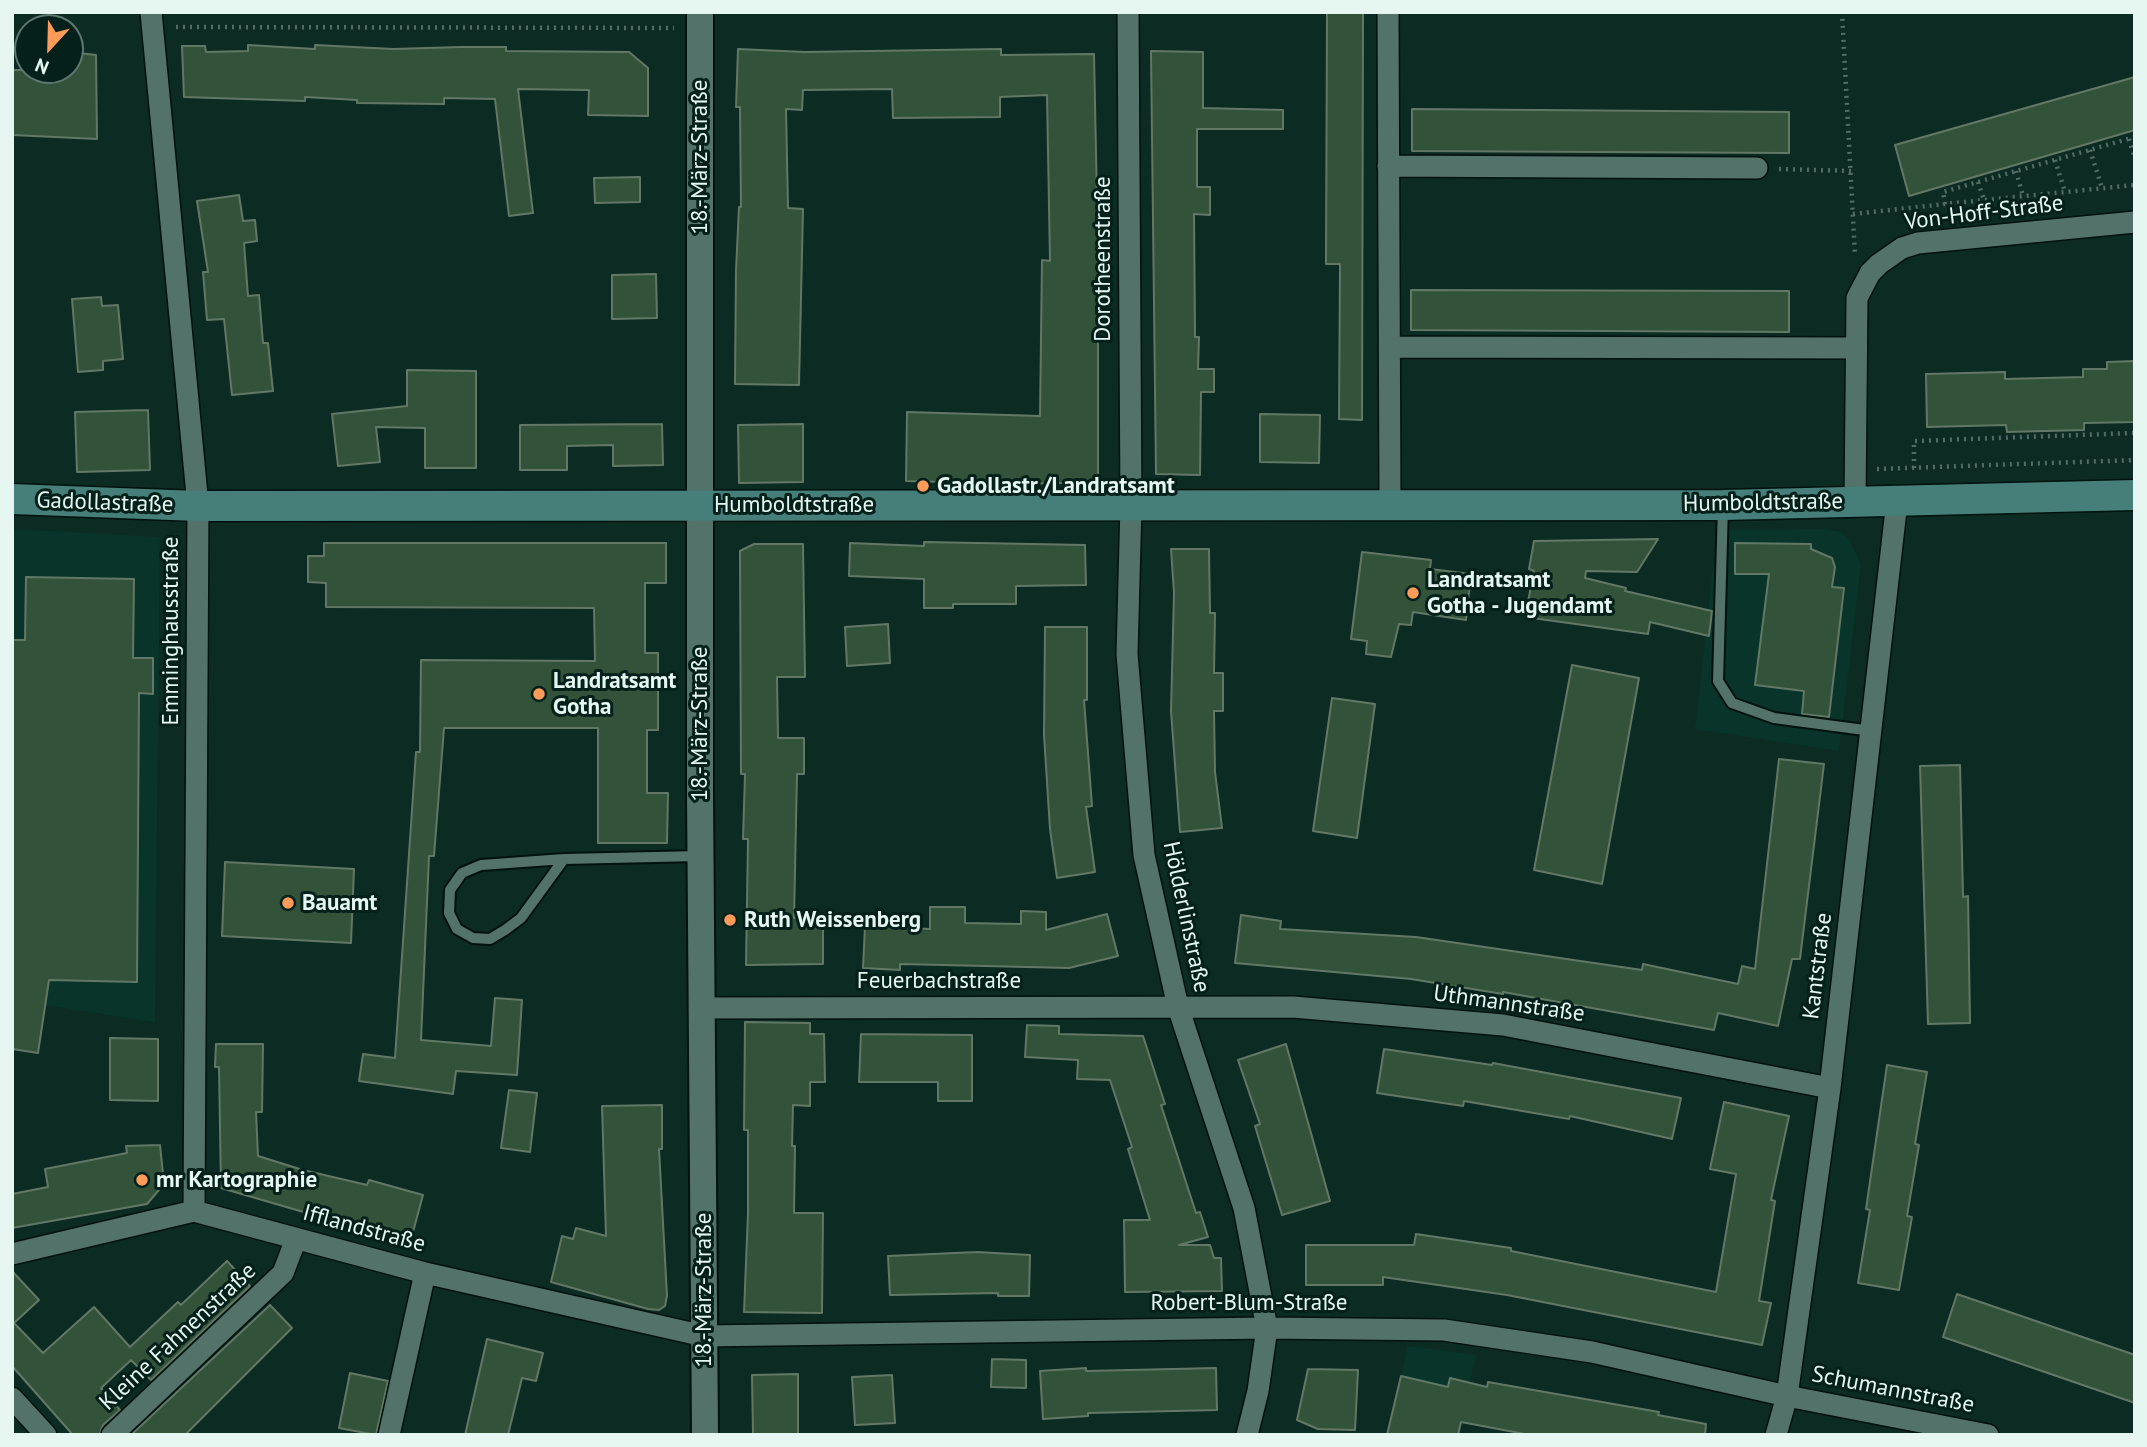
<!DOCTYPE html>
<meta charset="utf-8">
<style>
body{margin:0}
#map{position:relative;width:2147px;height:1447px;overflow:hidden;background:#0c2b23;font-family:"PT Sans",sans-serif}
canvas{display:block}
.frame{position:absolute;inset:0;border:14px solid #e6f7f2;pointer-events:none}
.north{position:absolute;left:14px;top:14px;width:70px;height:70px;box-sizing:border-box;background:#03211a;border:2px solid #5e7770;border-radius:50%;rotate:202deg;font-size:19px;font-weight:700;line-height:28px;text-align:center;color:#e6f7f2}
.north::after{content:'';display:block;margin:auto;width:24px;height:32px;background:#fe9b58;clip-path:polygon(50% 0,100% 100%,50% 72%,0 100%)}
</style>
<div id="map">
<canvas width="2147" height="1447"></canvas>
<div class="frame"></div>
<div class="north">N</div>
</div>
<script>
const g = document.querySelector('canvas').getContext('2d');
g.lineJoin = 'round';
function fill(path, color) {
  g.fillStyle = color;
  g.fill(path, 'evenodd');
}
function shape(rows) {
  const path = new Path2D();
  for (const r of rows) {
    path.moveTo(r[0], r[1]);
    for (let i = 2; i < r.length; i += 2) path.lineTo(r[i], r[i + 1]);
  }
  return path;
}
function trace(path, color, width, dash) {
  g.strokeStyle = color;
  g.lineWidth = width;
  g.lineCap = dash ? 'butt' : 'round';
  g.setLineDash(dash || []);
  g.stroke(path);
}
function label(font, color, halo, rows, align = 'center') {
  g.font = font + ' "PT Sans",sans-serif';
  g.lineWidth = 6;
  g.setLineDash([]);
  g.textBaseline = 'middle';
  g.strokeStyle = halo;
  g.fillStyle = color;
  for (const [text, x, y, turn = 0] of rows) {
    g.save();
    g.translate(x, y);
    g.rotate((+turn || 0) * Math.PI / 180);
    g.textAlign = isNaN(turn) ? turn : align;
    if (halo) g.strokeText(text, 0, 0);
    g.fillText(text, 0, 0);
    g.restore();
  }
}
fill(shape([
 [12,529,160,537,155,1022,12,1000],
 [1827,529,1841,532,1850,540,1861,565,1839,751,1695,729,1717,530],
 [1408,1346,1476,1355,1458,1435,1387,1435]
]), '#09342a');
const building = shape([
 [1327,12,1363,12,1362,420,1339,419,1340,264,1326,264,1327,12],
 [248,45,315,49,315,45,393,49,461,47,506,47,506,51,629,52,648,68,648,116,588,115,589,90,518,89,533,213,509,216,495,99,444,98,444,104,357,103,357,100,305,97,305,101,184,97,182,46,205,46,206,52,248,51,248,45],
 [738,49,805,52,1001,49,1001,55,1094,54,1098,251,1098,482,1020,484,906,481,907,412,1040,416,1042,260,1050,261,1047,95,1000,97,1000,117,893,118,892,89,803,90,802,110,786,109,788,208,803,209,799,385,735,384,736,270,739,207,741,207,740,107,736,107,738,49],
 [1151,51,1203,52,1203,108,1283,110,1283,129,1197,129,1197,187,1210,187,1210,215,1194,214,1195,337,1199,337,1198,369,1214,369,1214,392,1201,392,1200,475,1156,474,1151,51],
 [70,52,96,55,97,139,12,135,12,70,70,70,70,52],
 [2135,77,2135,130,1909,196,1895,145,2135,77],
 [1412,109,1789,112,1789,153,1412,151,1412,109],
 [640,177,640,202,595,203,594,178,640,177],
 [239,195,243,221,255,220,257,241,244,243,248,296,259,295,263,343,268,343,273,391,232,395,224,319,207,320,203,272,208,272,197,201,239,195],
 [656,274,657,318,612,319,612,275,656,274],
 [1411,290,1789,291,1789,332,1411,330,1411,290],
 [101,297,102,306,118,305,123,359,103,361,103,370,78,372,72,299,101,297],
 [2135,361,2135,422,2084,423,2084,430,2007,432,2006,425,1927,427,1926,374,2005,372,2005,379,2083,377,2083,369,2107,369,2107,362,2135,361],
 [407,370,476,371,476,468,425,468,425,428,376,427,380,462,338,466,332,414,407,406,407,370],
 [148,410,150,470,77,472,75,412,148,410],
 [1260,414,1320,415,1319,463,1260,462,1260,414],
 [662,424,663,465,613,466,613,445,567,446,567,470,520,470,520,425,662,424],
 [803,424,803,482,739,483,738,425,803,424],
 [1658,539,1637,572,1586,571,1585,578,1626,588,1625,591,1712,611,1709,636,1650,622,1648,634,1525,617,1534,571,1529,569,1534,541,1658,539],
 [924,542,1085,545,1086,585,1016,586,1016,604,953,604,953,608,924,608,924,579,849,576,850,543,924,546,924,542],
 [324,543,666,543,666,583,645,583,645,653,658,653,658,730,647,730,647,793,668,793,667,843,598,843,598,728,444,728,434,856,429,856,421,1040,491,1046,495,998,522,1000,517,1075,456,1071,453,1094,359,1081,363,1054,395,1058,416,752,420,752,421,660,595,661,594,608,326,607,326,583,308,582,308,556,324,556,324,543],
 [1735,543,1811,544,1811,549,1832,558,1835,567,1832,587,1844,588,1829,717,1802,714,1804,691,1755,685,1769,574,1735,574,1735,543],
 [754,544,803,544,805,677,777,677,778,738,804,738,804,774,797,774,794,918,823,917,823,964,746,965,748,839,743,839,745,774,741,774,740,551,754,544],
 [1171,549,1209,549,1210,613,1215,613,1214,673,1223,673,1223,711,1214,711,1215,772,1222,828,1180,832,1171,711,1174,593,1171,549],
 [1362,552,1431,560,1430,569,1471,574,1466,620,1413,612,1411,625,1399,624,1391,657,1366,654,1367,641,1351,639,1362,552],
 [26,577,134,579,133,658,153,658,153,694,139,693,137,982,49,980,38,1053,12,1049,12,640,25,640,26,577],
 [888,624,890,663,847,666,845,627,888,624],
 [1045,627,1087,627,1087,700,1084,700,1092,806,1086,807,1095,872,1057,878,1050,829,1044,735,1045,627],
 [1572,665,1639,678,1602,884,1534,870,1572,665],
 [1332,698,1375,704,1357,838,1313,831,1332,698],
 [1779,759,1824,764,1800,959,1792,959,1778,1026,1718,1013,1714,1030,1503,992,1503,994,1411,979,1235,963,1241,915,1281,921,1280,929,1416,937,1642,970,1643,964,1738,984,1742,966,1755,969,1779,759],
 [1960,765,1963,897,1968,896,1970,1023,1928,1024,1920,766,1960,765],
 [225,862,354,869,351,943,222,936,225,862],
 [930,907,965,907,965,923,1021,924,1021,911,1046,912,1046,930,1107,914,1118,956,1069,968,900,964,900,970,863,968,865,926,930,929,930,907],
 [745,1022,810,1023,810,1034,824,1034,825,1082,810,1082,810,1106,793,1105,792,1146,795,1146,794,1213,823,1213,822,1313,744,1312,748,1213,748,1130,744,1130,745,1022],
 [1027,1025,1059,1026,1059,1034,1143,1036,1165,1104,1161,1105,1196,1213,1200,1212,1208,1237,1179,1245,1210,1245,1214,1258,1221,1258,1222,1291,1125,1292,1124,1220,1150,1220,1128,1149,1132,1147,1110,1080,1077,1079,1078,1060,1025,1057,1027,1025],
 [861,1034,972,1035,972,1101,938,1101,938,1082,859,1082,861,1034],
 [110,1038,158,1039,158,1101,110,1100,110,1038],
 [216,1044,263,1044,262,1112,256,1112,258,1156,303,1170,367,1185,369,1180,423,1195,410,1243,221,1188,219,1067,215,1067,216,1044],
 [1286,1044,1330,1201,1282,1215,1255,1126,1260,1124,1238,1060,1286,1044],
 [1384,1049,1492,1065,1493,1063,1681,1098,1672,1139,1570,1116,1569,1119,1464,1101,1463,1106,1377,1093,1384,1049],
 [1887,1065,1927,1072,1915,1144,1919,1145,1907,1216,1912,1217,1899,1290,1858,1283,1870,1210,1866,1209,1887,1065],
 [509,1090,537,1093,530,1152,501,1148,509,1090],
 [1724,1102,1789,1116,1771,1200,1775,1201,1759,1301,1771,1303,1762,1345,1507,1295,1383,1277,1383,1285,1306,1285,1306,1245,1414,1245,1416,1234,1511,1248,1511,1251,1716,1292,1736,1174,1710,1169,1724,1102],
 [662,1105,662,1149,659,1149,667,1296,665,1306,659,1310,648,1309,551,1282,562,1236,573,1239,576,1228,606,1236,602,1106,662,1105],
 [160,1145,164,1184,147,1204,12,1228,12,1194,48,1187,45,1169,127,1153,126,1146,160,1145],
 [977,1252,1030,1255,1029,1296,998,1296,998,1293,890,1295,888,1256,977,1252],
 [227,1261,250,1286,151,1380,131,1360,101,1388,120,1410,103,1425,99,1435,73,1435,12,1366,12,1271,39,1300,14,1323,43,1353,94,1307,130,1347,178,1302,181,1305,227,1261],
 [1957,1294,2135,1355,2135,1403,1943,1337,1957,1294],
 [270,1305,292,1328,185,1435,131,1435,270,1305],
 [487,1339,543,1353,536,1381,522,1378,508,1435,465,1435,487,1339],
 [992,1359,1026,1360,1026,1388,991,1387,992,1359],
 [1086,1368,1086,1371,1216,1368,1217,1410,1088,1413,1088,1416,1043,1419,1040,1371,1086,1368],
 [1308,1369,1358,1370,1355,1430,1318,1429,1297,1420,1308,1369],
 [350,1373,388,1381,376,1435,339,1428,350,1373],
 [798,1374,798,1435,753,1435,752,1375,798,1374],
 [892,1375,895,1423,855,1425,852,1377,892,1375],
 [1401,1376,1448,1387,1450,1378,1487,1387,1488,1382,1659,1412,1658,1415,1706,1424,1705,1435,1530,1435,1461,1422,1458,1435,1387,1435,1401,1376]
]);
fill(building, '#325239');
trace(building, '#627866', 2);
const service = shape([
 [1723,506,1718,681,1732,703,1774,718,1872,731],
 [564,859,521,918,505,930,490,939,473,938,457,929,449,913,450,890,462,873,481,865,564,859,700,856]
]);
const minor = shape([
 [151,12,198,506,194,1211],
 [1128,12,1131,505,1127,654,1144,855,1178,1007,1244,1208,1267,1328,1258,1391,1247,1435],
 [1388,12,1390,504],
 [1388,166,1757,168],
 [1390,347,1855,348],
 [1855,502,1857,298,1870,273,1879,264,1902,248,1918,243,2135,222],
 [701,1008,1293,1007,1503,1025,1830,1088],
 [12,1254,194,1211,425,1273,704,1336,1267,1328,1444,1330,1592,1352,1787,1396,1988,1435],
 [12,1398,46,1435],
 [112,1435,283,1273,296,1239],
 [389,1435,425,1273],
 [1776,1435,1787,1396,1830,1088,1897,501]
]);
const tertiary = shape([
 [700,12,700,795,705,1435]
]);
const secondary = shape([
 [12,499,198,506,1723,505,2135,495]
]);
trace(service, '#00120d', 14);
trace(minor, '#00120d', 24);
trace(tertiary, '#00120d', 30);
trace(secondary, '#00120d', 33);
trace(shape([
 [1842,12,1855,256],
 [176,27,674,28],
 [2135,137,1943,192,1945,204,2135,185],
 [2129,139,2135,159],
 [2090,150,2102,188],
 [2055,160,2065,192],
 [1779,169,1851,171],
 [2016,171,2023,196],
 [1978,182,1984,200],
 [1853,214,1945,204],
 [1914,468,1914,441,2135,433],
 [1877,469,2135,460]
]), '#526d66', 4.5, [2, 5]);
trace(service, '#537269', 10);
trace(minor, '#537269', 21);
trace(tertiary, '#537269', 26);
trace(secondary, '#467e7a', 30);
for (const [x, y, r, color] of [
 [923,486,7,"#fe9b58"],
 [1413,593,7,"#fe9b58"],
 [539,694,7,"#fe9b58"],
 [288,903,7,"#fe9b58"],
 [730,920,7,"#fe9b58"],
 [142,1180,7,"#fe9b58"]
]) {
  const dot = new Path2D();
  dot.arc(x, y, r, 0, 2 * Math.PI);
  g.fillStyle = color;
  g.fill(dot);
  trace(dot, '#03211a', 2.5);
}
label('23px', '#e6f7f2', '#03211a', [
 ["18.-März-Straße",700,157,-90],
 ["Von-Hoff-Straße",1984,213,-7],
 ["Dorotheenstraße",1103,259,-90],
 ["Gadollastraße",105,503,2],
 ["Humboldtstraße",1763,503,-1],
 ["Humboldtstraße",794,505],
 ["Emminghausstraße",171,631,-90],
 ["18.-März-Straße",700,724,-90],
 ["Hölderlinstraße",1186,917,78],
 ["Kantstraße",1818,966,-83],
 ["Feuerbachstraße",939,981],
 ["Uthmannstraße",1509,1004,8],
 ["Ifflandstraße",364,1229,15],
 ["18.-März-Straße",704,1290,-90],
 ["Robert-Blum-Straße",1249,1303],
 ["Kleine Fahnenstraße",178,1337,-43],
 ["Schumannstraße",1893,1390,11]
]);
label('bold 23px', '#e6f7f2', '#03211a', [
 ["Gadollastr./Landratsamt",937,486],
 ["Landratsamt",1427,580],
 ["Gotha - Jugendamt",1427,606],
 ["Landratsamt",553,681],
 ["Gotha",553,707],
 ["Bauamt",302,903],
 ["Ruth Weissenberg",744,920],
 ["mr Kartographie",156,1180]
], 'left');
</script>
